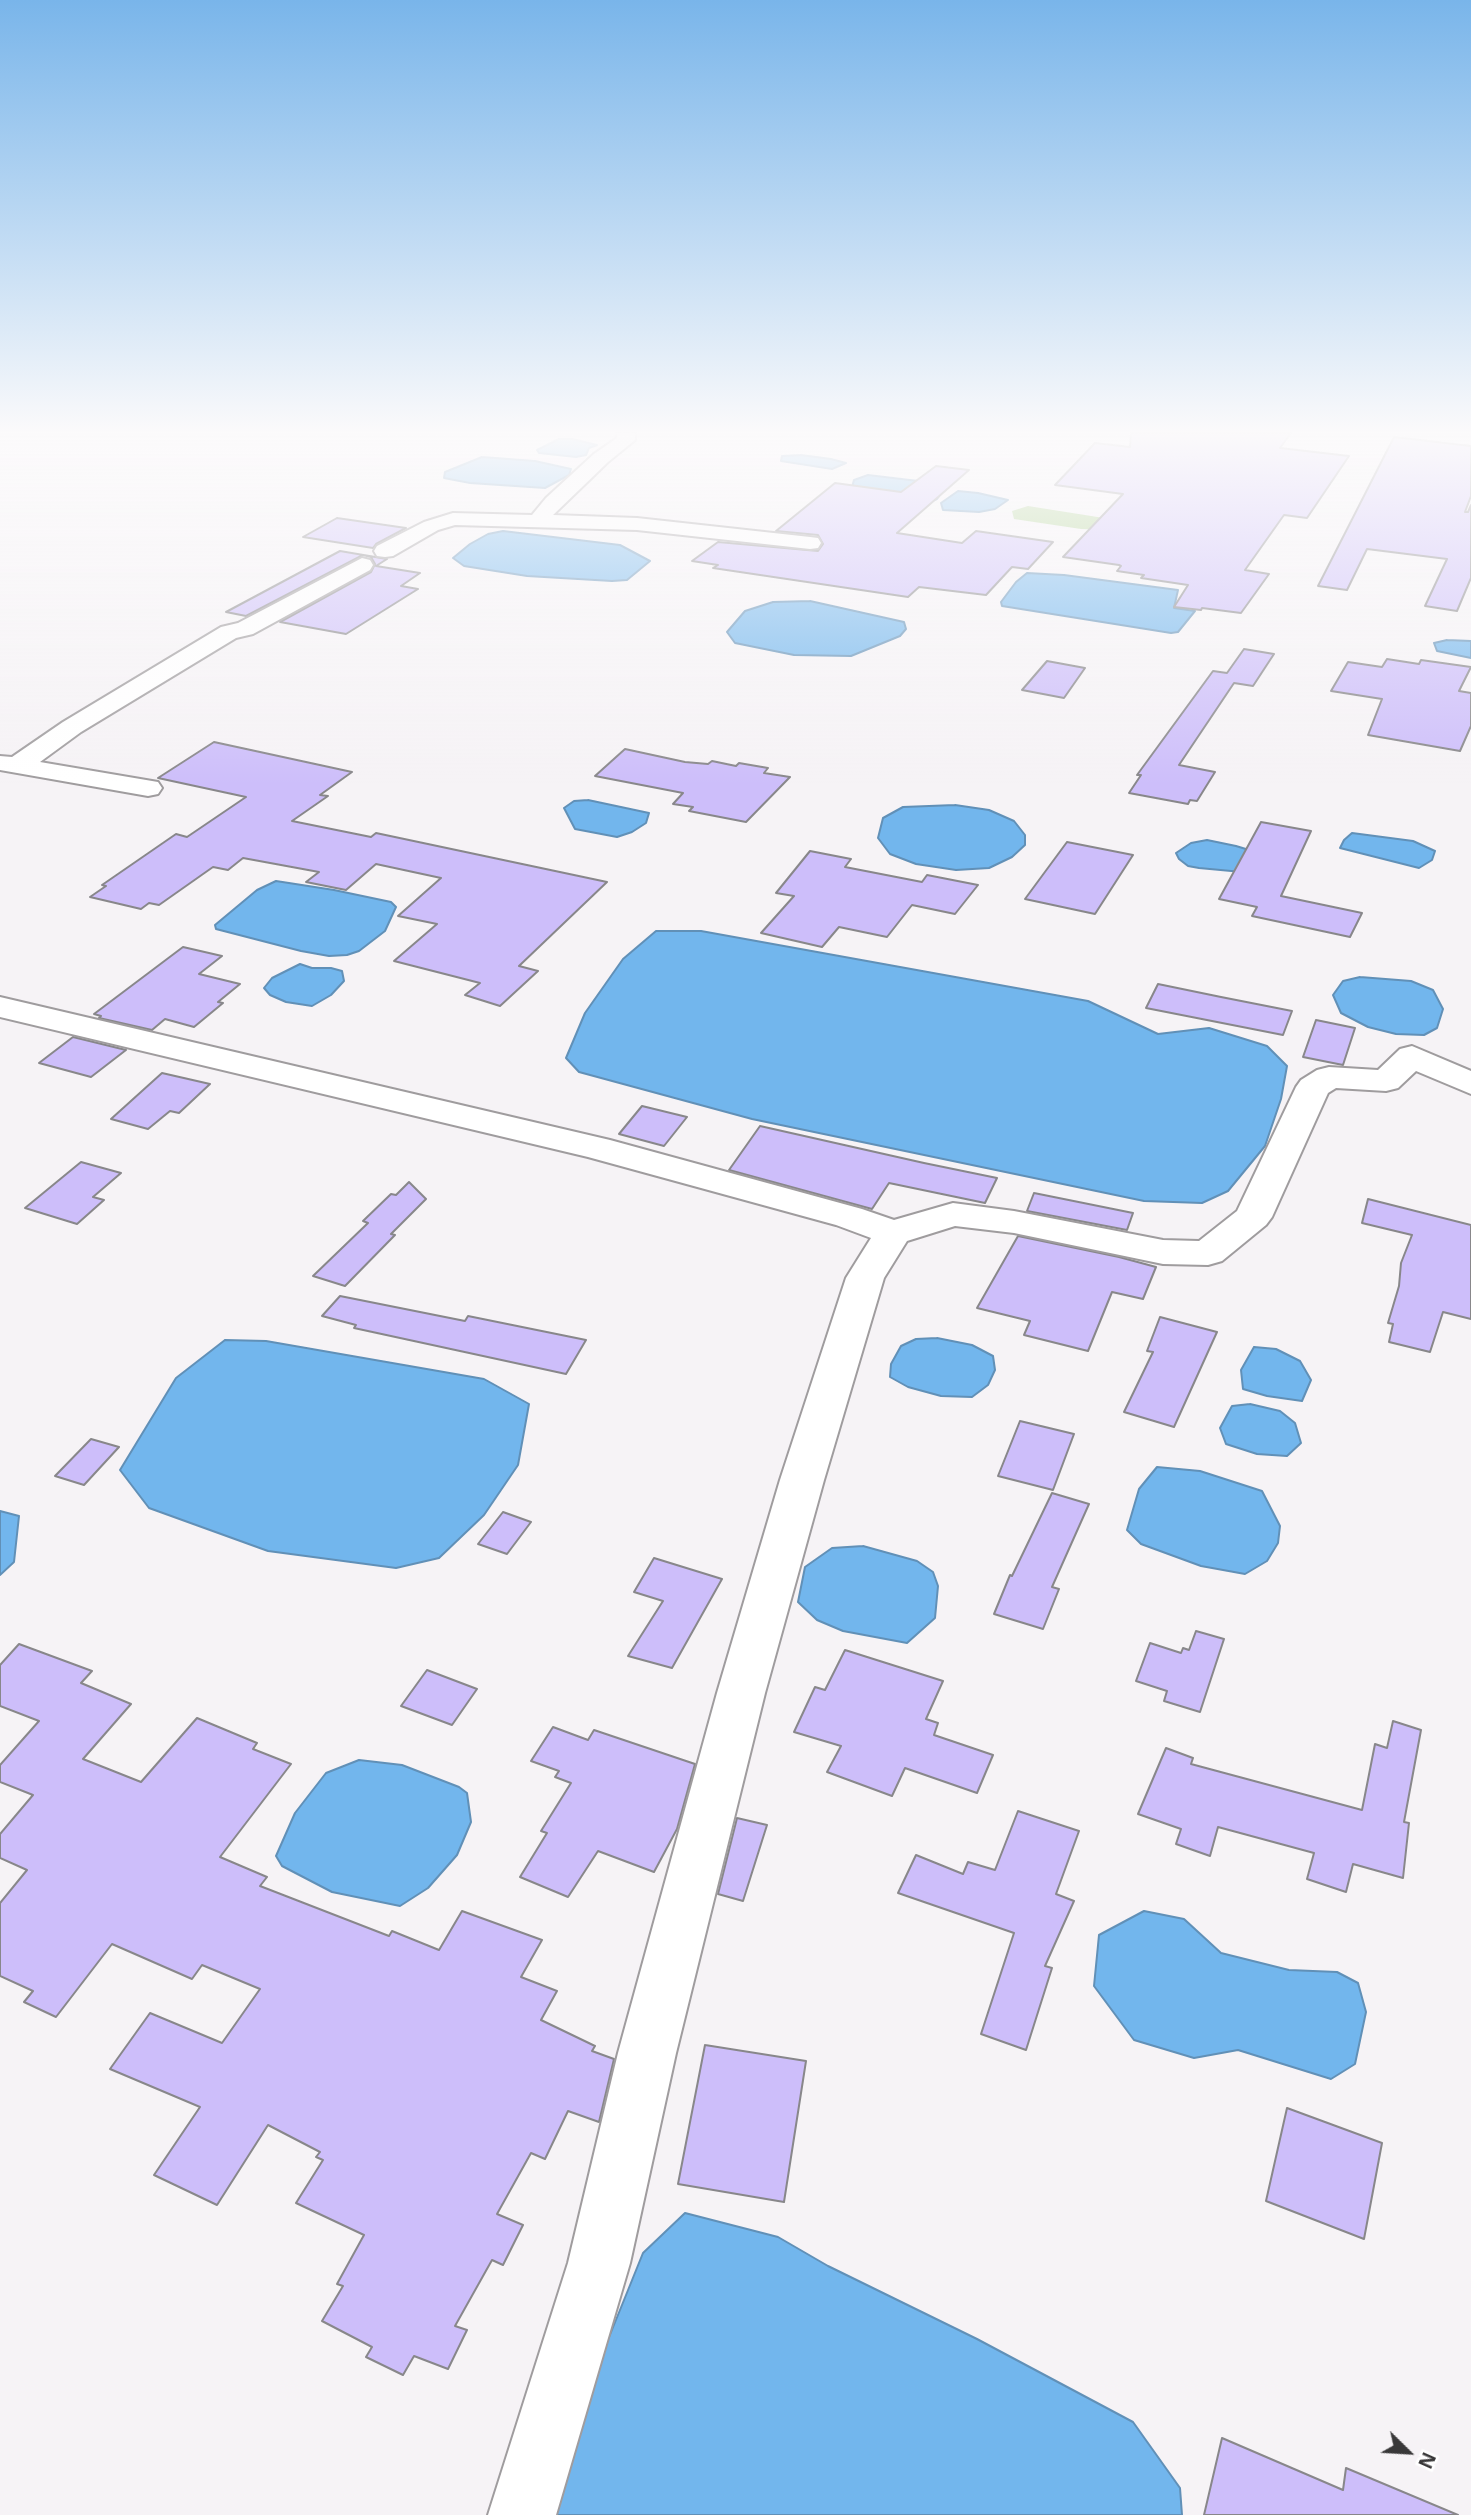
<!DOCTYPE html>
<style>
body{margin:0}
#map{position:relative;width:1471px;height:2515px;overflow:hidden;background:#f6f3f6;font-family:"Open Sans",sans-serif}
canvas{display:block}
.north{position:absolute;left:1373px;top:2417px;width:70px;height:70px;-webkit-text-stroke:5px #fff;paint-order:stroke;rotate:114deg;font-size:19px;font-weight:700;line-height:28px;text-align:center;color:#393839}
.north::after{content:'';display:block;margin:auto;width:24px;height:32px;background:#393839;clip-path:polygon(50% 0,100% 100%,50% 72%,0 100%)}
</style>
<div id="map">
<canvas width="1471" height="2515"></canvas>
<div class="north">N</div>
</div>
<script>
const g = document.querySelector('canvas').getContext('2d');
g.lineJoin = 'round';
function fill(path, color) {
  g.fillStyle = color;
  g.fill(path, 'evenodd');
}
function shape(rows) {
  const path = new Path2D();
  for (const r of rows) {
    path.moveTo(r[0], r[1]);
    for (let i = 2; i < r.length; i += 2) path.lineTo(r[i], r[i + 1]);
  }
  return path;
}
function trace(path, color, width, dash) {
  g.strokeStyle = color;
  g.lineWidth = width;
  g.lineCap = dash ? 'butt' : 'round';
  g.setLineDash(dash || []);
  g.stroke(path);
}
fill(shape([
 [1028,506,1104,518,1111,530,1081,529,1014,519,1012,511]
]), '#aad08a');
const water = shape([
 [559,439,572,439,597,445,589,448,586,455,576,457,539,453,537,450,559,439],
 [801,455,831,459,846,463,832,469,781,461,782,456,801,455],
 [482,457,535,461,571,469,569,475,545,488,470,483,444,478,445,472,482,457],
 [868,475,935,483,945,488,937,499,913,509,850,494,854,480,868,475],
 [958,491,978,493,1008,500,995,509,979,512,943,510,941,503,958,491],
 [503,531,620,545,650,561,627,580,612,581,527,576,464,566,453,558,470,544,488,534,503,531],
 [1027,573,1064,575,1178,590,1174,608,1195,611,1178,632,1171,633,1002,606,1001,602,1016,582,1027,573],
 [810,601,904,622,906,629,900,636,851,656,794,655,735,643,727,632,745,611,773,602,810,601],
 [1447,640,1471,641,1471,658,1437,651,1434,643,1447,640],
 [588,800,649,813,646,823,632,832,617,837,575,829,564,808,574,801,588,800],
 [955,805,989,810,1014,821,1025,835,1025,845,1012,857,989,868,956,870,916,864,890,854,878,838,883,818,903,807,955,805],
 [1352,833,1413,841,1435,851,1432,860,1419,868,1340,848,1344,840,1352,833],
 [1207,840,1236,846,1259,853,1242,872,1199,868,1188,866,1179,859,1176,853,1191,843,1207,840],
 [276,881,334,890,391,902,396,907,385,931,359,951,347,955,329,956,301,951,216,929,215,925,257,890,276,881],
 [656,931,701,931,1088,1001,1158,1034,1209,1028,1267,1046,1287,1066,1281,1099,1265,1146,1228,1191,1202,1203,1144,1201,752,1119,579,1072,566,1058,585,1013,623,959,656,931],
 [300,964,312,968,331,968,342,971,344,981,331,995,312,1006,286,1002,270,995,264,988,272,978,300,964],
 [1360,977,1411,981,1433,990,1443,1009,1437,1028,1424,1035,1396,1034,1368,1027,1341,1013,1333,995,1343,981,1360,977],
 [937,1338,972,1345,993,1356,995,1370,988,1385,972,1397,941,1396,908,1387,890,1377,891,1364,901,1346,916,1339,937,1338],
 [225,1340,266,1341,484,1379,529,1404,518,1465,484,1515,439,1558,396,1568,268,1551,149,1508,120,1470,176,1378,225,1340],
 [1254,1347,1276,1349,1300,1361,1311,1380,1302,1401,1267,1396,1243,1389,1241,1370,1254,1347],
 [1250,1404,1280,1411,1295,1423,1301,1443,1287,1456,1257,1454,1226,1444,1220,1428,1232,1406,1250,1404],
 [1157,1467,1200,1471,1262,1491,1280,1526,1278,1543,1267,1561,1245,1574,1201,1566,1141,1544,1127,1530,1139,1489,1157,1467],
 [0,1511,19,1516,14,1562,0,1575,0,1511],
 [863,1546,917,1561,933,1572,938,1586,935,1618,907,1643,843,1631,817,1620,798,1602,805,1567,832,1548,863,1546],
 [359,1760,402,1765,459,1787,467,1793,471,1822,457,1855,428,1888,400,1906,332,1892,282,1866,276,1856,295,1813,326,1773,359,1760],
 [1144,1911,1184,1919,1221,1953,1289,1970,1337,1972,1358,1983,1366,2012,1355,2064,1331,2079,1238,2050,1194,2058,1134,2040,1094,1986,1099,1935,1144,1911],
 [685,2213,778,2237,828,2266,977,2339,1133,2422,1180,2488,1182,2515,555,2515,578,2414,643,2253,685,2213]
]);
fill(water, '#72b6ed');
trace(water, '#6190b7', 2);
const building = shape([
 [1131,433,1291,433,1280,448,1349,456,1307,518,1284,515,1245,570,1269,574,1241,613,1202,608,1201,610,1174,607,1188,585,1141,578,1144,575,1117,571,1121,566,1119,565,1063,557,1123,494,1055,485,1095,443,1130,447,1131,433],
 [1394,437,1471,446,1471,496,1465,512,1468,512,1471,505,1471,578,1457,611,1425,606,1447,559,1367,549,1347,590,1318,586,1394,437],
 [936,466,969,470,897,533,962,543,976,531,1053,542,1028,569,1012,567,986,595,919,587,908,597,713,568,718,565,692,561,718,542,818,551,823,544,818,535,776,531,835,483,901,492,936,466],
 [337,518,406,528,376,544,373,548,303,537,337,518],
 [340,551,387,559,376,566,420,573,401,586,418,589,346,634,280,622,371,572,375,564,371,557,363,555,246,616,226,612,340,551],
 [1244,649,1274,654,1253,686,1234,683,1179,765,1215,772,1197,801,1190,800,1188,804,1129,793,1141,775,1137,775,1213,671,1227,673,1244,649],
 [1387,659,1419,664,1421,660,1471,667,1459,691,1471,693,1471,726,1460,751,1368,735,1382,699,1331,691,1348,662,1382,667,1387,659],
 [1047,661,1085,668,1064,698,1022,690,1047,661],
 [214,742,352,772,320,795,328,796,292,821,371,837,376,833,607,882,519,966,538,971,500,1006,465,995,480,983,394,961,437,924,398,916,441,878,376,864,346,890,306,882,319,872,243,858,228,870,213,867,159,905,149,903,141,909,90,897,106,886,102,885,176,834,187,837,246,797,158,778,214,742],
 [625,749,685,762,708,764,712,761,736,766,739,763,768,768,764,773,790,777,746,822,689,811,693,807,673,804,683,793,595,776,625,749],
 [1261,822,1311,831,1281,896,1362,913,1350,937,1252,916,1257,907,1219,899,1261,822],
 [1067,842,1133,855,1095,914,1025,899,1067,842],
 [810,851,851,859,845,867,922,882,927,875,978,885,955,914,912,905,887,937,839,927,822,947,761,933,794,896,776,893,810,851],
 [183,947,222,956,199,974,240,984,218,1002,223,1003,194,1027,165,1019,152,1030,99,1018,101,1016,94,1014,183,947],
 [1158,984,1221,997,1292,1011,1283,1035,1146,1008,1158,984],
 [1316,1020,1355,1028,1343,1065,1303,1057,1316,1020],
 [73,1037,126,1050,91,1077,39,1063,73,1037],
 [162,1073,210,1084,179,1113,170,1111,148,1129,111,1119,162,1073],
 [642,1106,687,1117,664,1146,619,1134,642,1106],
 [760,1126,924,1163,997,1178,985,1203,889,1183,872,1209,729,1170,760,1126],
 [81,1162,121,1173,93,1197,104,1200,77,1224,25,1208,81,1162],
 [409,1182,426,1199,391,1234,395,1235,345,1286,313,1276,368,1223,363,1221,391,1194,396,1195,409,1182],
 [1034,1193,1133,1213,1127,1230,1027,1211,1034,1193],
 [1368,1199,1471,1225,1471,1319,1443,1312,1430,1352,1389,1342,1393,1324,1388,1323,1399,1286,1401,1263,1412,1235,1362,1223,1368,1199],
 [1018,1236,1119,1257,1156,1267,1143,1299,1112,1292,1088,1351,1024,1335,1030,1321,977,1308,1018,1236],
 [340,1296,465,1321,468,1316,586,1340,566,1374,354,1328,356,1325,322,1316,340,1296],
 [1160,1317,1217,1332,1174,1427,1124,1412,1153,1352,1147,1351,1160,1317],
 [1020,1421,1074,1434,1053,1490,998,1476,1020,1421],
 [91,1439,119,1447,84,1485,55,1476,91,1439],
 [1052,1493,1089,1504,1052,1587,1059,1589,1043,1629,994,1614,1010,1575,1012,1576,1052,1493],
 [503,1512,531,1522,507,1554,478,1544,503,1512],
 [654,1558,722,1579,672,1668,628,1656,663,1601,634,1592,654,1558],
 [1196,1631,1224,1639,1200,1712,1164,1701,1167,1691,1136,1681,1150,1643,1181,1653,1183,1648,1189,1650,1196,1631],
 [19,1644,92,1671,81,1683,131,1704,83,1759,141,1782,197,1718,257,1743,253,1749,291,1764,220,1857,267,1877,260,1886,389,1936,392,1931,439,1950,462,1911,542,1940,521,1977,557,1991,541,2020,595,2046,592,2051,614,2059,599,2122,568,2111,545,2159,531,2153,497,2214,523,2225,503,2265,492,2260,455,2326,467,2330,448,2369,414,2356,403,2375,366,2357,372,2347,322,2321,343,2286,337,2284,364,2235,296,2203,323,2160,316,2157,320,2152,268,2125,217,2205,154,2175,200,2107,110,2069,150,2013,222,2043,260,1989,202,1965,192,1979,112,1944,56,2017,24,2002,33,1991,0,1976,0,1903,27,1870,0,1858,0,1834,33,1795,0,1782,0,1765,39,1721,0,1706,0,1665,19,1644],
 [845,1650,943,1681,926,1719,938,1723,934,1735,993,1755,977,1793,905,1768,892,1796,827,1772,841,1746,794,1732,815,1687,825,1690,845,1650],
 [427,1670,477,1689,452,1725,401,1706,427,1670],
 [1393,1721,1421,1730,1404,1822,1409,1823,1403,1878,1353,1864,1346,1892,1307,1879,1314,1853,1218,1827,1210,1856,1176,1844,1181,1829,1138,1814,1166,1748,1193,1758,1191,1764,1362,1810,1375,1744,1387,1748,1393,1721],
 [553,1727,588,1740,594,1730,695,1764,677,1829,654,1872,598,1851,568,1897,520,1877,547,1833,541,1831,571,1783,555,1777,559,1771,531,1761,553,1727],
 [1018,1811,1079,1831,1056,1894,1074,1901,1045,1966,1052,1968,1026,2050,981,2034,1014,1933,898,1893,916,1855,963,1874,968,1862,995,1870,1018,1811],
 [737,1818,767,1825,743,1901,718,1894,737,1818],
 [705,2045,806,2061,784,2202,678,2184,705,2045],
 [1287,2108,1382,2143,1364,2239,1266,2201,1287,2108],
 [1222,2438,1343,2490,1346,2468,1458,2515,1204,2515,1222,2438]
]);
fill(building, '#cdbefa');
trace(building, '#88878a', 2);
const minor = shape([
 [617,433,635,433,635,440,608,462,553,515,637,518,810,537,818,538,821,543,818,548,810,549,637,530,455,525,438,530,393,556,385,557,377,556,374,551,377,546,424,522,453,513,532,515,546,498,594,454,617,438,617,433],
 [362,558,370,560,373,565,370,570,253,634,236,638,81,732,40,762,158,782,162,788,158,794,148,796,0,770,0,756,12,757,63,722,221,627,238,623,362,558],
 [0,997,610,1140,862,1209,894,1220,953,1203,1014,1211,1163,1240,1199,1241,1237,1211,1296,1087,1301,1080,1317,1070,1329,1067,1378,1070,1400,1049,1412,1046,1471,1071,1471,1094,1416,1071,1398,1088,1386,1091,1336,1088,1328,1093,1272,1217,1266,1225,1222,1261,1208,1265,1163,1264,1014,1233,955,1226,907,1241,884,1278,824,1480,765,1693,676,2053,630,2263,556,2515,488,2515,568,2263,618,2053,717,1693,780,1480,846,1278,871,1238,836,1225,588,1157,0,1017,0,997]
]);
trace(minor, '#9f9c9e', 4);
fill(minor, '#fff');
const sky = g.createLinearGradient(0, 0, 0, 785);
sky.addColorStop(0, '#79b5ea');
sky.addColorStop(0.55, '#fbfafb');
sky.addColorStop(1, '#fbfafb00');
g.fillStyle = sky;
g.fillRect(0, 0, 1471, 785);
</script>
